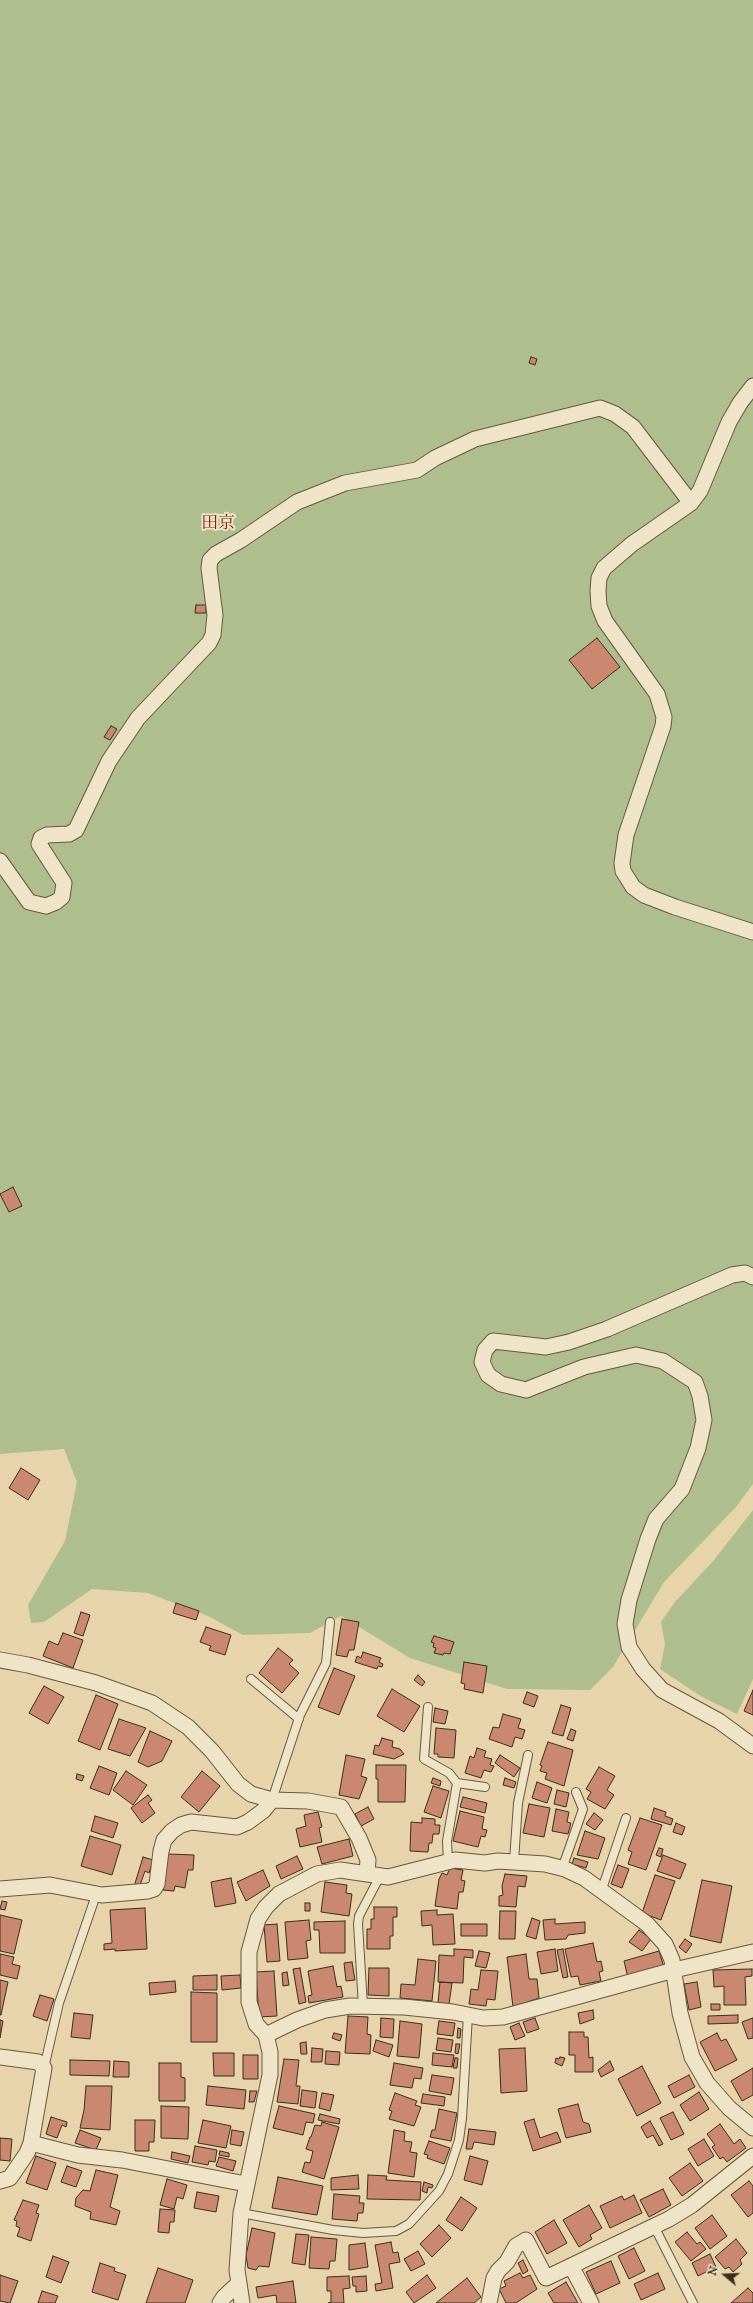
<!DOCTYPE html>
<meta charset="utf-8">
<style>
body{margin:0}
#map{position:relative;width:753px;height:2303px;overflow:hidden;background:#e7d4ab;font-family:"IM FELL Great Primer",serif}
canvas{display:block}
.north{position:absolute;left:705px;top:2255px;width:40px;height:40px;-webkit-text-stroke:3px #efe3c8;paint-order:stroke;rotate:289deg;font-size:11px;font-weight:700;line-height:16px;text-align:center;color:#3b2d1f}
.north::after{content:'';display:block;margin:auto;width:14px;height:18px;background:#3b2d1f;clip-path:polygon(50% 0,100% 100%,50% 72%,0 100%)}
</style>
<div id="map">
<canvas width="753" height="2303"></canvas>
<div class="north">N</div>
</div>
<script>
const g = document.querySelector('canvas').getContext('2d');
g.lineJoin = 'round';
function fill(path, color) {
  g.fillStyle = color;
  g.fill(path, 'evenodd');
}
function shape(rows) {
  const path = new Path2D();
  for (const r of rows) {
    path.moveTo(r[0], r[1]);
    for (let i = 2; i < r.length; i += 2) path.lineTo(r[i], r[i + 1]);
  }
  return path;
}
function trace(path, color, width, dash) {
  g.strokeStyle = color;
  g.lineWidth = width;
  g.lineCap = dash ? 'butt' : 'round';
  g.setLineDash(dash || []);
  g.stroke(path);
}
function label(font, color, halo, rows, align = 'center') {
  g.font = font + ' "IM FELL Great Primer","Noto Serif JP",serif';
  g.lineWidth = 4;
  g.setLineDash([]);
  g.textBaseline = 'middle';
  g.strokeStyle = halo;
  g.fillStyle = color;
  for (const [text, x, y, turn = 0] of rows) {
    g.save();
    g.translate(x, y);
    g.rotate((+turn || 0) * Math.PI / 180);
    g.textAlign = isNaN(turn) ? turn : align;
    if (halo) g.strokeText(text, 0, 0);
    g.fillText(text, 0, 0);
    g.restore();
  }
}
fill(shape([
 [0,0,753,0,753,1484,736,1507,664,1582,613,1667,590,1690,507,1689,410,1658,341,1616,310,1633,243,1635,208,1616,148,1593,92,1589,44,1622,31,1623,28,1605,65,1541,77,1482,64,1449,0,1454],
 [753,1510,753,1679,737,1714,702,1697,660,1669,665,1644,661,1622,675,1602,714,1560]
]), '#afbe8e');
const building = shape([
 [531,357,537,359,535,365,529,363,531,357],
 [196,605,206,605,206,613,195,613,196,605],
 [597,638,620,667,592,689,569,660,597,638],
 [111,726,117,729,110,740,104,737,111,726],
 [13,1187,22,1206,9,1212,0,1194,13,1187],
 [21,1468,40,1480,28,1500,9,1488,21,1468],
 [176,1603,199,1611,196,1620,173,1613,176,1603],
 [81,1612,90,1615,83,1636,74,1633,81,1612],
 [342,1619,359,1622,354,1650,349,1650,347,1657,336,1655,342,1619],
 [206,1627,231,1635,225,1655,209,1650,211,1646,200,1642,206,1627],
 [63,1633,83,1640,73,1668,43,1656,49,1641,58,1645,63,1633],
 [434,1636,454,1642,450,1654,444,1653,443,1655,434,1653,436,1648,433,1647,434,1643,431,1642,434,1636],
 [278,1648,293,1660,289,1664,299,1673,282,1693,259,1673,278,1648],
 [363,1652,381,1658,379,1662,383,1664,382,1667,378,1666,377,1669,355,1662,357,1656,361,1658,363,1652],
 [464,1662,487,1666,483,1693,464,1689,465,1684,461,1683,464,1662],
 [334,1668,355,1676,339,1715,318,1707,334,1668],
 [418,1675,425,1682,422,1686,414,1680,418,1675],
 [44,1686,64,1697,48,1724,29,1713,44,1686],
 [392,1689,420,1706,404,1732,377,1716,392,1689],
 [753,1690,753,1715,744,1711,753,1690],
 [527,1692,538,1696,534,1707,523,1703,527,1692],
 [96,1695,118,1704,100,1750,78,1741,96,1695],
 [561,1705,571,1708,563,1736,552,1733,561,1705],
 [435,1708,448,1711,445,1724,433,1722,435,1708],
 [503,1714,521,1719,518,1728,525,1730,522,1739,515,1737,512,1747,489,1739,493,1727,499,1728,503,1714],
 [119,1719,146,1728,130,1756,108,1749,119,1719],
 [436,1728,456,1730,454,1758,438,1757,438,1754,434,1754,436,1728],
 [571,1729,576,1731,573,1741,567,1739,571,1729],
 [150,1731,172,1741,162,1761,148,1767,138,1762,150,1731],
 [382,1738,393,1741,392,1747,400,1749,404,1754,394,1759,373,1754,375,1745,379,1746,382,1738],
 [548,1742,573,1750,564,1786,545,1779,547,1773,540,1771,542,1766,540,1765,548,1742],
 [477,1748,486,1751,484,1757,492,1759,490,1765,494,1766,491,1772,484,1770,481,1778,465,1773,470,1756,474,1758,477,1748],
 [346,1755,365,1759,361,1776,367,1778,359,1799,339,1795,346,1755],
 [500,1755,520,1768,514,1777,495,1763,500,1755],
 [376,1765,406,1765,405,1802,378,1802,378,1779,376,1779,376,1765],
 [99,1766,117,1773,109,1795,90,1788,99,1766],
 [599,1767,615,1776,607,1790,614,1795,605,1809,587,1799,591,1792,586,1789,599,1767],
 [126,1771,147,1785,133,1805,113,1790,126,1771],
 [202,1771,220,1786,199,1812,181,1797,202,1771],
 [77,1774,84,1776,82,1781,76,1779,77,1774],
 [433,1778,441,1781,440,1786,431,1783,433,1778],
 [505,1778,516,1782,514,1788,503,1785,505,1778],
 [537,1782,552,1788,547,1803,532,1798,537,1782],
 [433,1786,449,1791,441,1818,424,1812,433,1786],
 [557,1790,569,1793,566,1807,554,1804,557,1790],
 [148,1795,152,1800,148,1803,155,1813,142,1823,131,1808,148,1795],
 [463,1797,487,1803,485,1813,460,1807,463,1797],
 [529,1804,550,1808,544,1837,523,1833,529,1804],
 [368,1807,374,1819,361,1826,355,1814,368,1807],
 [654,1808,666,1812,665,1816,673,1819,671,1825,651,1819,654,1808],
 [556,1809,569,1812,567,1822,571,1823,568,1834,552,1831,556,1809],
 [460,1811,484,1817,482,1829,487,1830,485,1837,481,1836,478,1847,453,1841,460,1811],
 [318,1812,322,1827,319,1828,322,1842,300,1847,296,1829,306,1826,304,1815,318,1812],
 [594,1813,603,1820,595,1830,586,1824,594,1813],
 [95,1816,118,1823,113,1838,91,1831,95,1816],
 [422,1818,435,1819,435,1825,440,1825,439,1834,433,1834,432,1843,429,1843,428,1852,410,1851,411,1822,422,1823,422,1818],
 [640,1818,662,1825,646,1870,628,1864,632,1852,628,1850,640,1818],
 [676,1823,685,1827,682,1835,673,1832,676,1823],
 [585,1831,605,1838,598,1859,577,1855,585,1831],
 [90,1836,121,1845,112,1875,81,1866,90,1836],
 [349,1839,353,1856,322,1864,317,1847,349,1839],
 [659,1848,663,1849,661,1857,656,1855,659,1848],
 [168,1854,194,1855,193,1870,188,1870,185,1888,175,1886,174,1891,163,1890,168,1854],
 [663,1855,686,1864,680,1879,657,1871,663,1855],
 [297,1856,303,1869,281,1879,276,1866,297,1856],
 [143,1857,153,1860,149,1873,145,1871,139,1888,133,1890,143,1857],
 [574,1858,588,1862,586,1868,572,1864,574,1858],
 [618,1865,629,1869,622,1888,611,1884,618,1865],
 [450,1868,463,1870,461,1880,465,1881,463,1892,459,1892,457,1909,435,1906,439,1879,442,1873,447,1875,450,1868],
 [263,1870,270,1886,246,1901,237,1882,263,1870],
 [505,1874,527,1876,525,1887,518,1886,516,1907,499,1906,499,1896,503,1895,502,1886,505,1874],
 [655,1875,675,1881,661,1920,642,1913,655,1875],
 [231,1878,236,1903,215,1907,211,1882,231,1878],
 [702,1880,732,1886,721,1943,690,1936,702,1880],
 [325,1882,347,1885,346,1893,352,1894,349,1916,321,1912,325,1882],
 [2,1901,7,1902,5,1910,0,1909,2,1901],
 [305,1903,310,1903,310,1911,305,1911,305,1903],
 [374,1907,397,1907,397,1917,393,1917,393,1936,390,1936,390,1949,367,1949,367,1929,371,1929,371,1919,374,1919,374,1907],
 [145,1908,147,1949,115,1951,115,1949,104,1950,104,1944,112,1943,110,1910,145,1908],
 [437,1910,437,1915,453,1914,455,1944,433,1945,432,1925,422,1926,421,1911,437,1910],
 [500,1911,516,1911,515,1939,499,1939,500,1911],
 [0,1915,22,1920,14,1954,0,1951,0,1915],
 [532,1918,540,1921,536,1939,526,1936,532,1918],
 [555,1919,555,1924,585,1922,585,1933,568,1935,566,1939,545,1940,543,1920,555,1919],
 [309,1920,311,1940,306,1941,308,1958,288,1960,285,1922,309,1920],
 [345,1921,345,1953,320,1953,319,1930,314,1930,314,1922,345,1921],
 [277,1924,280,1961,267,1962,264,1925,277,1924],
 [461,1924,487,1924,487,1936,461,1936,461,1924],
 [639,1930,651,1939,642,1951,629,1942,639,1930],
 [685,1939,692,1944,686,1953,679,1947,685,1939],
 [593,1943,597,1962,601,1961,603,1971,599,1972,601,1981,580,1985,578,1976,571,1977,565,1949,593,1943],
 [454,1949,473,1950,473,1958,464,1957,463,1983,438,1982,439,1955,454,1956,454,1949],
 [555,1949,558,1971,541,1974,537,1952,555,1949],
 [563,1949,568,1977,563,1978,557,1950,563,1949],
 [479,1951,490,1953,486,1968,475,1966,479,1951],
 [659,1951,664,1967,628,1978,624,1961,659,1951],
 [0,1954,14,1957,12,1964,20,1966,17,1979,0,1975,0,1954],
 [526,1954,529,1979,537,1979,539,1998,513,2007,507,1957,526,1954],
 [418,1959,436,1961,432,2001,400,1998,401,1984,415,1985,418,1959],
 [352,1962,355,1980,346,1981,344,1963,352,1962],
 [333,1966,337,1987,341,1986,343,1997,309,2003,308,1996,312,1995,308,1971,333,1966],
 [300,1968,306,2002,299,2004,293,1969,300,1968],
 [369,1968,389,1968,389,1996,368,1995,369,1968],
 [752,1969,752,1976,745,1977,746,2005,724,2005,724,1986,714,1987,713,1970,752,1969],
 [481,1970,498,1971,495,2000,487,1999,486,2006,469,2004,471,1989,478,1990,481,1970],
 [274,1971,277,2016,259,2017,256,1972,274,1971],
 [287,1972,289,1985,283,1986,282,1973,287,1972],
 [217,1975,217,1990,193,1990,193,1976,217,1975],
 [240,1975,241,1988,222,1990,221,1976,240,1975],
 [0,1980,8,1982,1,2015,0,2015,0,1980],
 [175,1981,176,1992,150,1995,149,1983,175,1981],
 [440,1982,452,1983,449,2004,438,2003,440,1982],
 [697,1982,701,2007,689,2010,684,1984,697,1982],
 [191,1992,217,1993,217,2042,191,2042,191,1992],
 [40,1995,54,1999,47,2021,33,2016,40,1995],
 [711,2004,720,2004,720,2010,711,2010,711,2004],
 [593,2010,594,2019,580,2024,578,2013,593,2010],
 [74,2013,93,2015,90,2039,71,2037,74,2013],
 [738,2015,738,2023,708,2024,708,2016,738,2015],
 [348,2016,368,2017,367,2034,371,2035,370,2054,345,2053,348,2016],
 [381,2018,394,2019,393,2038,380,2037,381,2018],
 [535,2018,539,2029,527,2033,523,2022,535,2018],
 [753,2018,753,2038,748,2039,742,2022,753,2018],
 [0,2020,3,2021,0,2038,0,2020],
 [400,2021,422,2024,419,2058,397,2056,400,2021],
 [439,2021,455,2023,453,2036,437,2034,439,2021],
 [519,2023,525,2036,515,2040,510,2027,519,2023],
 [458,2028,461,2029,460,2038,457,2038,458,2028],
 [569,2032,584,2032,584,2037,588,2037,589,2058,593,2057,593,2072,575,2072,575,2055,569,2055,569,2032],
 [334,2033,342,2035,340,2041,332,2038,334,2033],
 [717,2033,721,2041,726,2039,737,2060,715,2071,700,2042,717,2033],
 [438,2038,453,2040,451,2052,436,2050,438,2038],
 [376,2040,393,2045,389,2057,373,2051,376,2040],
 [306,2042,307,2054,301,2054,300,2043,306,2042],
 [456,2044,460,2044,458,2054,455,2053,456,2044],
 [312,2048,323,2049,322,2062,311,2062,312,2048],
 [525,2048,527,2091,501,2093,499,2049,525,2048],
 [326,2051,340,2052,339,2065,325,2064,326,2051],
 [213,2053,234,2053,234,2076,214,2076,213,2053],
 [433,2053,454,2055,452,2067,432,2065,433,2053],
 [243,2055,258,2055,258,2079,243,2079,243,2055],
 [560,2057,565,2058,562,2066,555,2063,556,2058,559,2059,560,2057],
 [455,2058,458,2058,457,2068,453,2068,455,2058],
 [284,2059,299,2060,296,2086,300,2086,298,2104,277,2102,284,2059],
 [70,2060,110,2061,109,2076,70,2075,70,2060],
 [114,2061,129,2062,129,2077,113,2077,114,2061],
 [610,2061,614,2070,601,2077,598,2070,610,2061],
 [159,2063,181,2063,181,2077,185,2078,185,2101,159,2101,159,2063],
 [394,2063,423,2068,421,2079,414,2078,412,2088,390,2085,394,2063],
 [642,2066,661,2103,637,2116,618,2079,642,2066],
 [753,2068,753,2095,742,2101,731,2081,753,2068],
 [432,2075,454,2078,451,2095,429,2091,432,2075],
 [689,2075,695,2087,674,2098,668,2086,689,2075],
 [86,2086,112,2086,110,2130,80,2128,84,2110,86,2086],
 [208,2086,246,2090,244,2109,206,2105,208,2086],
 [302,2090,317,2092,315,2108,300,2106,302,2090],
 [250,2091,257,2091,254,2102,249,2102,250,2091],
 [699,2092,709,2109,690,2121,680,2105,699,2092],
 [322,2093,334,2095,330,2111,319,2108,322,2093],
 [395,2093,417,2101,415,2105,421,2107,414,2126,389,2119,392,2111,389,2110,395,2093],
 [423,2094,445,2097,444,2106,421,2103,423,2094],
 [578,2104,583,2122,589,2124,591,2132,566,2138,558,2109,578,2104],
 [161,2106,189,2107,188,2139,161,2138,161,2106],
 [279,2106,315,2114,313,2123,306,2122,303,2135,273,2128,279,2106],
 [439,2109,457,2113,451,2141,430,2137,432,2130,435,2130,439,2109],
 [673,2112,684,2134,671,2140,660,2118,673,2112],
 [320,2114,340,2119,339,2124,318,2120,320,2114],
 [51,2117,67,2122,66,2127,62,2125,57,2138,46,2134,51,2117],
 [534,2119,540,2138,557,2132,561,2142,533,2151,524,2122,534,2119],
 [135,2120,155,2120,154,2142,149,2142,149,2151,135,2151,135,2120],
 [203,2120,231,2126,226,2148,198,2143,203,2120],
 [650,2121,663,2144,659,2146,653,2135,647,2138,641,2127,650,2121],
 [322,2122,339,2127,324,2179,302,2172,305,2162,310,2163,313,2151,306,2149,310,2137,311,2137,315,2125,321,2126,322,2122],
 [720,2124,734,2144,740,2139,746,2148,727,2162,723,2157,720,2159,712,2147,715,2145,707,2134,720,2124],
 [469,2129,496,2132,494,2145,474,2142,472,2149,466,2149,469,2129],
 [80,2130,101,2138,96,2150,75,2143,80,2130],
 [232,2130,244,2132,241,2146,230,2144,232,2130],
 [394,2130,405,2132,404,2141,412,2142,410,2152,417,2153,414,2177,388,2173,394,2130],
 [0,2138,12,2139,10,2161,0,2160,0,2138],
 [704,2139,714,2156,698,2166,688,2149,704,2139],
 [429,2141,450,2148,444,2164,427,2158,428,2155,424,2154,429,2141],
 [195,2146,217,2150,215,2162,209,2161,208,2165,192,2162,195,2146],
 [220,2151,229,2153,229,2157,219,2155,220,2151],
 [172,2152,190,2156,188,2163,171,2159,172,2152],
 [36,2156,56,2163,47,2190,26,2183,36,2156],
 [470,2156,488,2161,482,2185,464,2180,470,2156],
 [219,2157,236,2161,233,2171,216,2166,219,2157],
 [690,2163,703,2181,682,2196,669,2178,690,2163],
 [67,2166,82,2171,76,2187,61,2182,67,2166],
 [96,2170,118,2175,110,2207,120,2211,116,2225,90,2219,91,2212,75,2206,76,2198,83,2190,90,2191,96,2170],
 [358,2175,359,2189,331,2190,331,2178,358,2175],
 [368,2175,387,2176,386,2180,421,2182,420,2200,367,2199,368,2175],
 [278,2177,323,2186,317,2215,272,2208,278,2177],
 [167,2179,187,2185,183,2199,177,2197,174,2209,160,2205,167,2179],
 [749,2181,753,2186,753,2213,748,2217,731,2195,749,2181],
 [424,2182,433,2185,432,2188,428,2187,427,2193,422,2191,424,2182],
 [663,2189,671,2205,649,2217,640,2200,663,2189],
 [197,2192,219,2196,216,2212,194,2208,197,2192],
 [334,2194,360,2196,359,2203,364,2203,363,2213,358,2213,357,2221,332,2219,334,2194],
 [634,2195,642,2213,610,2228,600,2206,622,2196,624,2200,634,2195],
 [461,2197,477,2208,462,2231,446,2220,461,2197],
 [23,2200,39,2205,36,2213,39,2214,31,2241,17,2236,20,2228,16,2226,17,2221,14,2220,23,2200],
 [589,2205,602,2228,590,2235,592,2239,579,2247,563,2220,589,2205],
 [160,2209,175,2210,174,2222,170,2222,169,2233,158,2232,160,2209],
 [712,2215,727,2236,710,2249,695,2228,712,2215],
 [554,2220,567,2243,547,2254,535,2232,554,2220],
 [439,2225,451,2238,432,2257,420,2244,439,2225],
 [252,2228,275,2233,269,2267,259,2266,256,2270,248,2268,246,2255,252,2228],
 [687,2232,697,2244,700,2242,706,2249,691,2261,675,2242,687,2232],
 [296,2234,309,2235,305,2265,292,2263,296,2234],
 [311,2237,337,2239,335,2261,330,2261,329,2269,309,2268,311,2237],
 [736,2239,747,2253,740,2260,742,2264,733,2272,729,2267,725,2269,715,2257,736,2239],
 [391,2242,393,2253,398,2252,400,2262,389,2264,393,2288,376,2291,375,2284,382,2283,375,2245,391,2242],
 [365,2243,368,2267,349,2270,349,2245,365,2243],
 [634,2248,645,2271,629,2279,618,2256,634,2248],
 [418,2251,425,2264,411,2271,404,2259,418,2251],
 [710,2254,716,2267,698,2276,692,2263,710,2254],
 [53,2256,69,2262,61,2283,46,2277,53,2256],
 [523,2260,528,2271,523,2274,518,2263,523,2260],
 [611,2261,620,2283,596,2294,586,2272,611,2261],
 [100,2263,115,2268,114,2271,126,2275,118,2300,92,2292,100,2263],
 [158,2268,193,2280,185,2303,146,2303,158,2268],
 [520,2273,523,2278,530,2275,537,2289,516,2303,506,2303,499,2289,506,2286,504,2281,520,2273],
 [658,2273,665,2289,641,2300,634,2284,658,2273],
 [0,2275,18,2281,10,2303,0,2301,0,2275],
 [427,2275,436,2288,414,2303,406,2292,427,2275],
 [349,2276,350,2288,343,2289,344,2303,328,2303,331,2302,331,2291,327,2291,327,2277,349,2276],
 [366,2276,367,2291,356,2292,356,2286,353,2286,352,2277,366,2276],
 [467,2278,481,2297,474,2303,436,2303,467,2278],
 [293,2281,296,2303,277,2303,276,2295,258,2298,256,2287,293,2281],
 [566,2282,578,2303,554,2303,548,2293,566,2282],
 [748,2288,753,2293,753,2303,731,2303,748,2288],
 [42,2291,58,2296,55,2303,38,2303,42,2291]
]);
fill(building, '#cb8871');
trace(building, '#3b2d1f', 1);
const service = shape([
 [251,1679,299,1719],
 [428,1707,424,1759,449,1773,457,1783,447,1841,448,1862],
 [457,1783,485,1787],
 [272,1800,300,1715,326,1663,330,1622],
 [514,1861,518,1803,528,1755],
 [562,1869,583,1809,576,1792],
 [602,1889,626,1818],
 [363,2006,358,1924,359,1916,380,1876],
 [44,2068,59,2003,96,1895],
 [241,2213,333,2230,363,2233,396,2231,409,2224,439,2191,448,2174,459,2140,462,2118,468,2015],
 [654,2226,693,2303]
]);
const minor = shape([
 [753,386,740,403,729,422,700,491,691,503,632,544,604,568,599,578,598,591,599,606,605,621,657,694,664,717,663,726,626,835,622,863,623,871,633,887,644,895,675,907,753,932],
 [0,861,29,902,46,906,56,902,62,897,64,883,39,844,41,838,47,835,69,834,76,830,109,761,138,718,209,643,213,635,215,615,209,568,210,560,216,554,241,540,297,502,345,483,417,470,435,458,475,439,600,408,615,414,633,427,691,503],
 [753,1277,745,1273,732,1275,607,1329,569,1342,546,1347,493,1341,485,1350,482,1362,488,1375,501,1384,526,1390,584,1367,636,1355,663,1361,695,1382,700,1396,704,1420,698,1448,682,1489,656,1519,648,1539,629,1600,625,1624,629,1647,643,1669,662,1690,719,1721,753,1746],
 [0,1660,28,1665,96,1683,152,1703,188,1727,212,1751,238,1784,251,1794,272,1800,308,1801,341,1807,359,1838,368,1860,367,1873],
 [0,1889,50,1885,102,1895,148,1891,154,1889,157,1884,161,1851,164,1840,172,1831,181,1825,191,1822,237,1827,248,1822,263,1811,272,1800],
 [266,2035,297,2020,325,2010,350,2006,404,2007,453,2012,483,2018,503,2017,674,1970,753,1952],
 [0,2057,38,2062,44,2068,31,2143,78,2155,122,2160,246,2184],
 [0,2181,10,2178,27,2153,31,2143],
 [571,2266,591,2303],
 [220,2303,224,2297,239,2283],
 [242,2303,237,2270,241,2213,270,2075,270,2052,266,2035,256,2024,249,2002,249,1952,258,1919,266,1907,279,1894,317,1874,340,1870,388,1877,455,1860,485,1863,498,1861,545,1864,565,1869,584,1878,647,1924,665,1944,672,1960,680,2013,692,2057,707,2083,729,2108,753,2128],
 [489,2303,494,2278,498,2271,507,2262,516,2246,526,2240,546,2278,669,2219,692,2205,753,2156]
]);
trace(service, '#665742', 10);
trace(minor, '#665742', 17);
trace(service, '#efe3c8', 8);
trace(minor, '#efe3c8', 15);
label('17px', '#7a1f14', '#efe3c8', [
 ["田京",218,524]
]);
</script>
